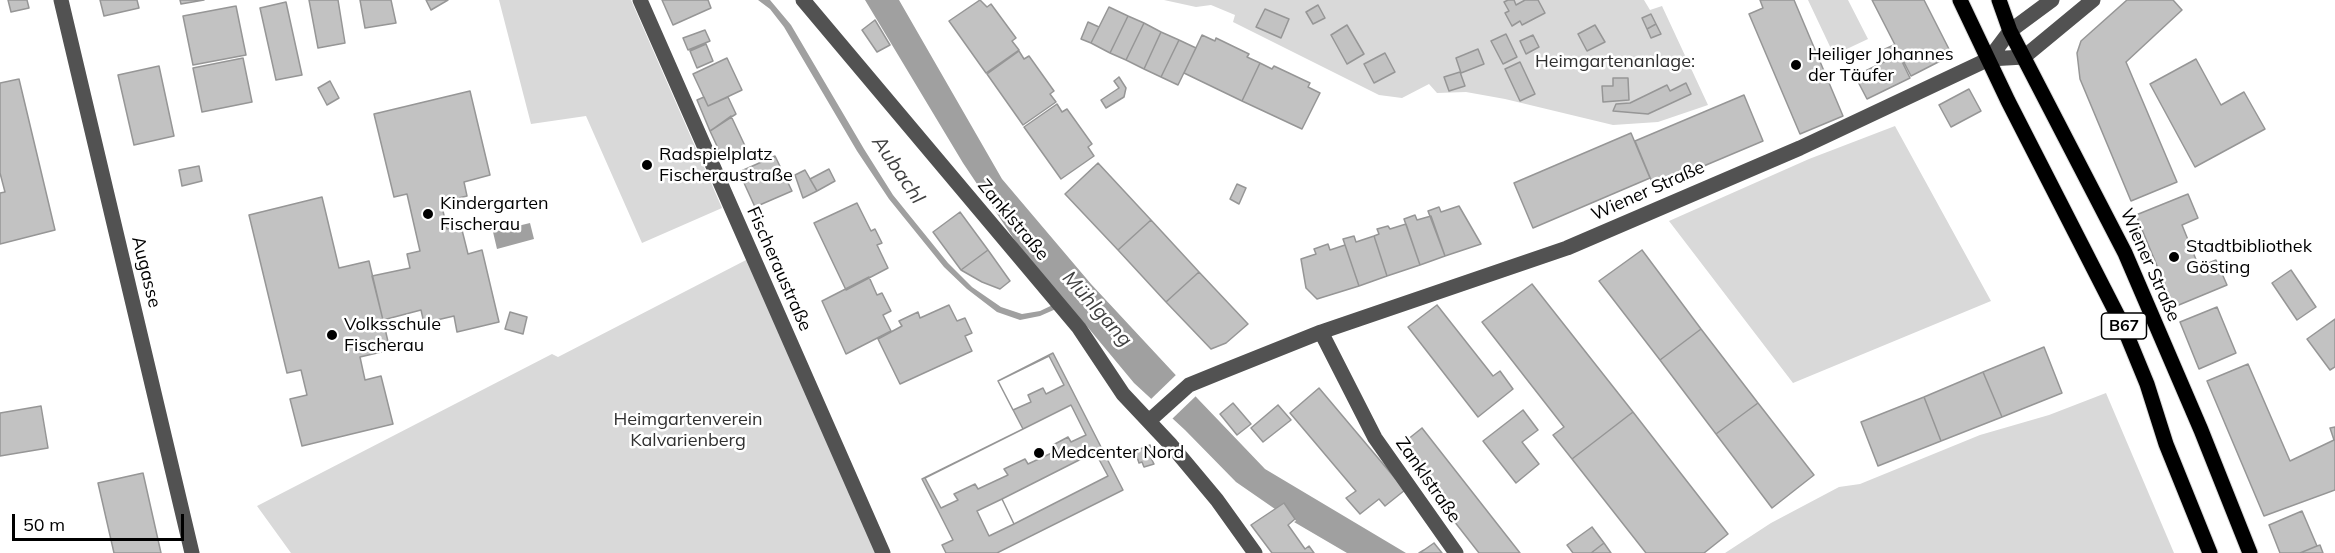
<!DOCTYPE html>
<meta charset="utf-8">
<style>
body{margin:0}
#map{position:relative;width:2335px;height:553px;overflow:hidden;background:#fff;font-family:Mulish,sans-serif}
canvas{display:block}
.scale{position:absolute;left:12px;top:514px;width:172px;height:27px;box-sizing:border-box;border:3px solid #000;border-top:0;padding-left:8px;font-size:18px;line-height:21px;white-space:nowrap;color:#000;-webkit-text-stroke:4px #fff;paint-order:stroke}
</style>
<div id="map">
<canvas width="2335" height="553"></canvas>
<div class="scale">50 m</div>
</div>
<script>
const g = document.querySelector('canvas').getContext('2d');
g.lineJoin = 'round';
function fill(path, color) {
  g.fillStyle = color;
  g.fill(path, 'evenodd');
}
function shape(rows) {
  const path = new Path2D();
  for (const r of rows) {
    path.moveTo(r[0], r[1]);
    for (let i = 2; i < r.length; i += 2) path.lineTo(r[i], r[i + 1]);
  }
  return path;
}
function trace(path, color, width, dash) {
  g.strokeStyle = color;
  g.lineWidth = width;
  g.lineCap = dash ? 'butt' : 'round';
  g.setLineDash(dash || []);
  g.stroke(path);
}
function label(font, color, halo, rows, align = 'center') {
  g.font = font + ' Mulish,sans-serif';
  g.lineWidth = 5;
  g.setLineDash([]);
  g.textBaseline = 'middle';
  g.strokeStyle = halo;
  g.fillStyle = color;
  for (const [text, x, y, turn = 0] of rows) {
    g.save();
    g.translate(x, y);
    g.rotate((+turn || 0) * Math.PI / 180);
    g.textAlign = isNaN(turn) ? turn : align;
    if (halo) g.strokeText(text, 0, 0);
    g.fillText(text, 0, 0);
    g.restore();
  }
}
fill(shape([
 [499,0,631,0,722,208,642,243,586,116,531,124],
 [1164,0,1644,0,1650,10,1662,6,1708,105,1658,122,1613,125,1505,99,1466,92,1437,93,1429,84,1402,98,1379,95,1233,22,1235,15,1211,5,1196,7],
 [1808,0,1848,0,1868,39,1834,55],
 [1895,126,1991,301,1793,383,1669,221,1809,159],
 [748,259,876,553,291,553,257,506,552,354,558,357],
 [2106,393,2174,553,1725,553,1771,523,1839,487,1860,484,1980,435,2049,415]
]), '#d9d9d9');
fill(shape([
 [758,0,770,0,791,25,864,149,893,195,948,263,972,287,1001,307,1022,314,1040,311,1061,301,1032,266,963,163,865,0,899,0,1002,179,1091,284,1198,399,1265,469,1406,553,1347,553,1294,522,1296,521,1284,504,1275,509,1236,482,1185,430,1134,383,1085,324,1065,305,1040,316,1020,320,997,312,967,289,944,267,889,199,857,151,784,27,770,9],
 [530,223,534,239,497,249,493,232]
]), '#a0a0a0');
fill(shape([
 [1178,373,1197,395,1172,419,1165,416,1149,401]
]), '#fff');
const building = shape([
 [8,0,27,0,29,8,11,12,8,0],
 [100,0,137,0,139,8,104,16,100,0],
 [180,0,204,0,181,4,180,0],
 [309,0,338,0,345,43,318,48,309,0],
 [360,0,391,0,396,23,365,28,360,0],
 [426,0,448,0,431,10,426,0],
 [662,0,708,0,711,8,673,25,662,0],
 [980,0,987,7,991,4,1016,38,1012,41,1019,50,986,73,949,21,980,0],
 [1508,0,1514,0,1516,5,1525,0,1538,0,1545,13,1522,25,1520,21,1512,26,1505,13,1509,11,1504,2,1508,0],
 [1760,0,1794,0,1843,116,1800,134,1749,14,1763,8,1760,0],
 [1872,0,1924,0,1952,55,1911,76,1872,0],
 [2127,0,2173,0,2182,10,2126,62,2177,182,2131,201,2080,79,2077,53,2081,41,2127,0],
 [286,2,302,75,276,80,260,8,286,2],
 [1318,5,1325,18,1313,24,1306,12,1318,5],
 [236,6,246,55,193,65,183,16,236,6],
 [1109,7,1128,16,1110,53,1091,43,1109,7],
 [1265,9,1289,19,1281,38,1256,27,1265,9],
 [1651,14,1656,24,1647,29,1642,18,1651,14],
 [1128,16,1144,23,1126,60,1110,53,1128,16],
 [875,20,890,45,877,52,862,30,875,20],
 [1088,22,1099,27,1091,43,1081,39,1088,22],
 [1144,23,1161,32,1144,69,1126,60,1144,23],
 [1656,24,1661,34,1651,38,1647,29,1656,24],
 [1347,25,1364,54,1347,64,1331,35,1347,25],
 [1595,25,1605,42,1587,51,1578,34,1595,25],
 [705,30,710,41,688,50,683,38,705,30],
 [1161,32,1179,40,1161,77,1144,69,1161,32],
 [1506,34,1517,57,1503,64,1491,41,1506,34],
 [1202,35,1215,41,1216,38,1249,54,1247,57,1260,63,1242,101,1184,73,1202,35],
 [1533,35,1539,47,1526,54,1520,41,1533,35],
 [1179,40,1196,48,1178,85,1161,77,1179,40],
 [706,44,713,61,697,68,690,51,706,44],
 [1894,45,1910,78,1867,99,1855,76,1890,59,1885,49,1894,45],
 [1478,49,1484,64,1461,73,1456,58,1478,49],
 [1019,51,1024,59,1029,56,1054,91,1050,94,1056,102,1023,125,987,74,1019,51],
 [1385,53,1395,72,1374,83,1364,64,1385,53],
 [243,58,252,102,202,112,193,68,243,58],
 [727,58,742,90,708,106,693,74,727,58],
 [2196,59,2221,105,2244,92,2265,129,2195,167,2150,84,2196,59],
 [1520,62,1535,94,1520,101,1505,69,1520,62],
 [1260,63,1272,69,1274,66,1310,83,1308,87,1320,93,1302,129,1242,101,1260,63],
 [159,66,174,136,134,145,118,75,159,66],
 [1460,72,1465,86,1449,91,1444,77,1460,72],
 [1119,77,1126,88,1124,97,1106,108,1101,100,1119,88,1114,81,1119,77],
 [1613,78,1628,78,1629,100,1603,102,1602,86,1613,86,1613,78],
 [19,79,55,230,0,244,0,193,5,192,0,173,0,83,19,79],
 [330,81,339,98,327,105,318,88,330,81],
 [1686,83,1691,94,1648,114,1613,111,1616,104,1630,103,1667,85,1670,91,1686,83],
 [1969,89,1981,111,1951,127,1939,105,1969,89],
 [470,91,490,175,464,182,467,196,441,202,447,229,461,226,468,254,482,250,499,322,457,332,454,316,424,323,421,310,383,320,372,276,410,268,407,254,420,251,407,194,394,197,374,114,470,91],
 [1744,95,1763,141,1654,187,1635,141,1744,95],
 [704,97,708,106,728,97,736,114,710,131,697,100,704,97],
 [1057,104,1062,112,1067,109,1092,144,1088,147,1094,156,1061,179,1024,127,1057,104],
 [731,116,746,148,723,159,710,131,731,116],
 [1631,133,1650,178,1533,228,1514,183,1631,133],
 [775,156,792,191,755,207,739,172,775,156],
 [1098,163,1151,220,1118,250,1065,194,1098,163],
 [199,166,202,181,182,186,179,170,199,166],
 [829,169,835,181,817,191,810,179,829,169],
 [805,170,817,191,803,198,795,175,805,170],
 [1237,184,1246,188,1239,204,1230,199,1237,184],
 [2188,194,2198,218,2182,225,2199,267,2216,260,2227,285,2174,307,2136,215,2188,194],
 [322,197,339,268,369,261,390,350,360,357,365,380,381,376,393,424,302,446,290,399,307,395,301,370,287,373,249,215,322,197],
 [857,203,871,231,875,229,882,243,877,245,888,268,846,290,814,223,857,203],
 [1459,206,1481,244,1445,256,1428,211,1439,207,1441,212,1459,206],
 [960,212,988,250,961,270,933,232,960,212],
 [1415,215,1417,220,1431,216,1445,256,1420,265,1404,219,1415,215],
 [1151,220,1199,272,1166,302,1118,250,1151,220],
 [1406,224,1420,265,1387,276,1374,236,1379,234,1377,229,1388,226,1390,229,1406,224],
 [1354,236,1356,242,1374,236,1387,276,1359,286,1343,239,1354,236],
 [1328,244,1330,250,1345,245,1359,286,1317,299,1306,288,1301,259,1316,254,1314,249,1328,244],
 [988,250,1010,281,1000,289,982,282,961,270,988,250],
 [1642,250,1701,329,1660,360,1599,281,1642,250],
 [2291,270,2316,307,2297,320,2272,283,2291,270],
 [1199,272,1248,324,1226,343,1211,349,1166,302,1199,272],
 [869,277,877,295,882,293,891,311,883,315,891,331,846,354,822,301,869,277],
 [1532,284,1633,412,1572,459,1553,435,1564,427,1482,322,1532,284],
 [949,305,957,321,965,318,972,333,965,336,972,351,900,384,878,339,902,326,899,321,918,312,920,318,949,305],
 [1437,305,1493,376,1500,371,1513,389,1478,417,1408,327,1437,305],
 [2217,307,2236,353,2199,369,2180,322,2217,307],
 [510,312,527,317,523,334,505,329,510,312],
 [2335,319,2335,367,2330,370,2307,339,2335,319],
 [1701,329,1758,403,1716,434,1660,360,1701,329],
 [2044,347,2062,393,2002,417,1983,372,2044,347],
 [1053,353,1123,490,997,553,946,553,942,545,953,540,922,479,1023,429,998,381,1053,353],
 [1049,356,1064,385,1046,394,1043,388,1028,395,1031,402,1013,410,998,381,1049,356],
 [2248,364,2290,461,2334,440,2330,428,2335,427,2335,490,2264,516,2207,381,2248,364],
 [1983,372,2002,417,1941,441,1924,397,1983,372],
 [1319,388,1405,490,1385,506,1379,499,1360,514,1346,498,1356,491,1290,413,1319,388],
 [1924,397,1941,441,1878,466,1861,422,1924,397],
 [1233,403,1251,424,1237,435,1220,414,1233,403],
 [1758,403,1814,475,1772,508,1716,434,1758,403],
 [1071,405,1086,435,1071,442,1068,437,1053,445,1056,451,1028,464,1025,459,1004,469,1008,475,978,489,975,484,954,494,958,500,941,508,925,478,1071,405],
 [1278,405,1291,420,1263,442,1251,428,1278,405],
 [41,406,48,448,0,456,0,413,41,406],
 [1523,410,1538,430,1522,442,1539,464,1516,483,1483,441,1523,410],
 [1633,412,1728,534,1704,553,1646,553,1572,459,1633,412],
 [1422,428,1520,553,1479,553,1397,448,1422,428],
 [1150,445,1154,457,1151,458,1154,464,1144,467,1142,462,1139,463,1135,451,1150,445],
 [1095,452,1108,476,1014,524,1002,499,1095,452],
 [143,473,161,553,114,553,98,483,143,473],
 [1002,499,1014,524,989,536,977,511,1002,499],
 [1284,503,1295,519,1288,525,1305,549,1309,546,1314,553,1272,553,1251,525,1284,503],
 [2302,511,2317,546,2300,553,2280,553,2269,525,2302,511],
 [1592,527,1604,543,1591,553,1573,553,1567,545,1592,527],
 [1434,543,1442,553,1419,553,1424,550,1434,543],
 [1604,543,1611,553,1591,553,1604,543],
 [2320,545,2323,553,2300,553,2317,546,2320,545]
]);
fill(building, '#c2c2c2');
trace(building, '#969696', 1.5);
const major = shape([
 [1960,0,2008,101,2124,328,2147,384,2166,444,2210,553],
 [1999,0,2010,31,2125,253,2201,430,2250,553]
]);
trace(major, '#dbdbdb', 17);
trace(shape([
 [61,0,192,553],
 [640,0,883,553],
 [803,0,1079,328,1123,394,1171,445,1217,500,1255,553],
 [1989,59,2010,31,2052,0],
 [1321,332,1375,438,1456,553],
 [1150,420,1189,385,1221,372,1321,332,1567,248,1800,148,1989,59,2024,57,2093,0]
]), '#525252', 15);
trace(major, '#000', 15);
for (const [x, y, r, color] of [
 [1796,65,6,"#000"],
 [647,165,6,"#000"],
 [428,214,6,"#000"],
 [2174,257,6,"#000"],
 [332,335,6,"#000"],
 [1039,453,6,"#000"]
]) {
  const dot = new Path2D();
  dot.arc(x, y, r, 0, 2 * Math.PI);
  g.fillStyle = color;
  g.fill(dot);
  trace(dot, '#fff', 2);
}
for (const [x, y, w] of [
 [2124,326,45]
]) {
  const box = new Path2D();
  box.roundRect(x - w / 2, y - 13, w, 26, 4.5);
  g.fillStyle = '#fff';
  g.fill(box);
  trace(box, '#000', 1.5);
}
label('bold 16px', '#000', null, [
 ["B67",2124,326]
]);
label('18px', '#000', '#fff', [
 ["Heiliger Johannes",1808,55],
 ["der Täufer",1808,76],
 ["Radspielplatz",659,155],
 ["Fischeraustraße",659,176],
 ["Kindergarten",440,204],
 ["Fischerau",440,225],
 ["Stadtbibliothek",2186,247],
 ["Gösting",2186,268],
 ["Volksschule",344,325],
 ["Fischerau",344,346],
 ["Medcenter Nord",1051,453]
], 'left');
label('18px', '#303030', '#fff', [
 ["Heimgartenanlage:",1615,62],
 ["Heimgartenverein",688,420],
 ["Kalvarienberg",688,441]
]);
label('18px', '#000', '#fff', [
 ["Wiener Straße",1648,191,-24],
 ["Zanklstraße",1013,220,50],
 ["Wiener Straße",2150,265,66],
 ["Fischeraustraße",779,269,66],
 ["Augasse",146,272,76],
 ["Zanklstraße",1428,480,55]
]);
label('italic 20px', '#414141', '#fff', [
 ["Aubachl",898,170,56],
 ["Mühlgang",1097,309,48]
]);
</script>
